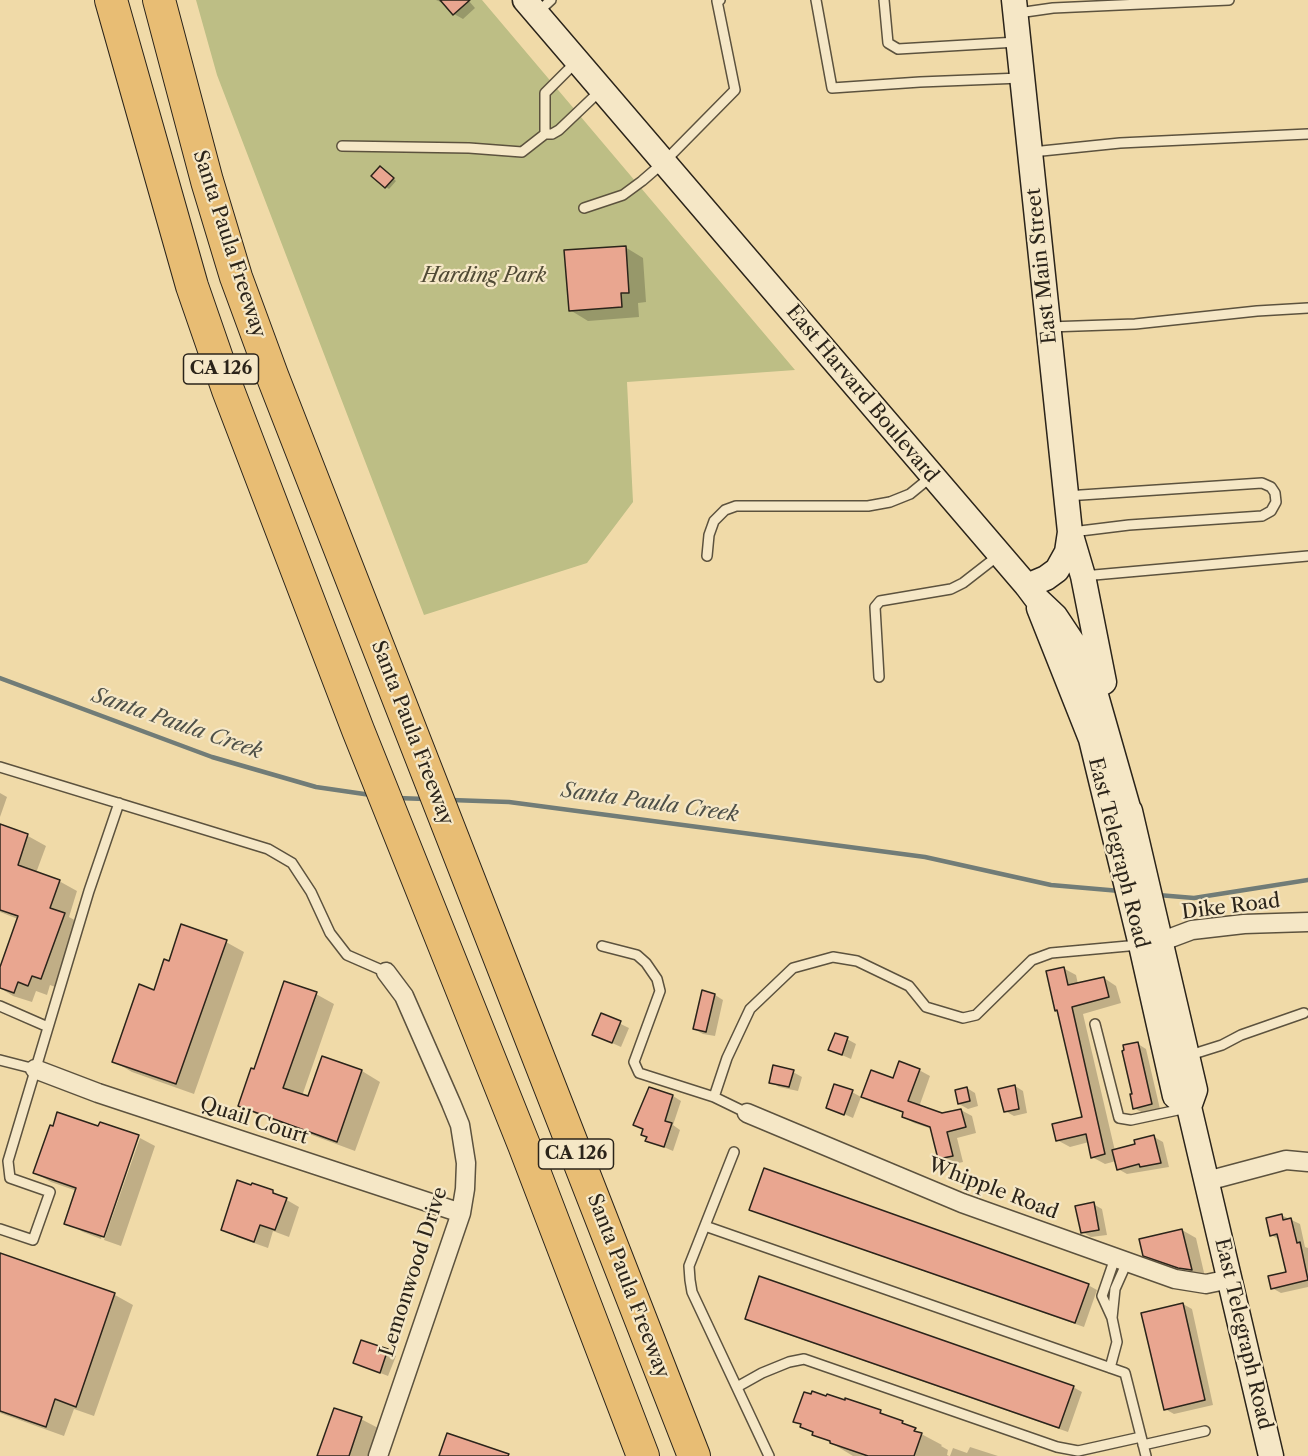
<!DOCTYPE html>
<style>
body{margin:0}
canvas{display:block;background:#f0daa8}
</style>
<canvas width="1308" height="1456"></canvas>
<script>
const g = document.querySelector('canvas').getContext('2d');
g.lineJoin = 'round';
function fill(path, color) {
  g.fillStyle = color;
  g.fill(path, 'evenodd');
}
function shape(rows) {
  const path = new Path2D();
  for (const r of rows) {
    path.moveTo(r[0], r[1]);
    for (let i = 2; i < r.length; i += 2) path.lineTo(r[i], r[i + 1]);
  }
  return path;
}
function trace(path, color, width, dash) {
  g.strokeStyle = color;
  g.lineWidth = width;
  g.lineCap = dash ? 'butt' : 'round';
  g.setLineDash(dash || []);
  g.stroke(path);
}
function label(font, color, halo, rows, align = 'center') {
  g.font = font + ' "Libre Caslon Text",serif';
  g.lineWidth = 4.5;
  g.setLineDash([]);
  g.textBaseline = 'middle';
  g.strokeStyle = halo;
  g.fillStyle = color;
  for (const [text, x, y, turn = 0] of rows) {
    g.save();
    g.translate(x, y);
    g.rotate((+turn || 0) * Math.PI / 180);
    g.textAlign = isNaN(turn) ? turn : align;
    if (halo) g.strokeText(text, 0, 0);
    g.fillText(text, 0, 0);
    g.restore();
  }
}
fill(shape([
 [196,0,482,0,795,370,627,382,633,502,587,563,424,615,217,75]
]), '#bdbe85');
fill(shape([
 [436,0,468,0,475,8,463,19,454,14,447,5],
 [384,170,396,181,389,189,386,187],
 [625,247,643,258,646,302,638,303,639,317,588,321,570,310],
 [0,793,7,797,0,817],
 [0,826,28,836,46,846,36,873,59,881,77,891,69,917,82,924,60,989,50,985,47,995,36,991,32,1002,13,996,0,988,0,972,18,919,0,912],
 [226,942,244,952,194,1094,132,1072,113,1061,155,992,170,963],
 [1063,968,1076,975,1078,984,1104,978,1116,986,1121,1003,1083,1014,1115,1151,1137,1145,1154,1137,1163,1142,1169,1167,1127,1174,1118,1169,1116,1161,1105,1164,1092,1157,1089,1142,1070,1147,1057,1140,1083,1118,1059,1011,1056,1010],
 [316,994,334,1004,302,1096,308,1098,323,1058,362,1071,380,1082,355,1151,258,1115,240,1105,255,1071],
 [715,995,723,1000,715,1036,703,1034,694,1029],
 [602,1015,629,1028,621,1047,594,1035],
 [847,1039,856,1044,851,1059,830,1050],
 [1138,1044,1146,1049,1160,1109,1143,1113,1134,1108,1134,1095],
 [919,1070,930,1076,919,1107,942,1115,961,1110,972,1116,976,1133,957,1138,963,1162,950,1165,939,1158,932,1129,914,1123,903,1117,905,1113,874,1103,863,1097,894,1080],
 [793,1072,802,1077,798,1091,779,1087,771,1082],
 [1015,1086,1023,1091,1027,1113,1014,1116,1005,1111],
 [967,1088,975,1093,978,1106,968,1109,959,1104],
 [650,1089,673,1096,681,1101,673,1125,680,1130,673,1151,647,1140,648,1137,644,1130,635,1125],
 [852,1092,861,1097,853,1118,828,1107],
 [101,1123,140,1138,137,1138,101,1239,83,1232,66,1223,77,1191,51,1182,35,1173,99,1128],
 [140,1138,155,1146,121,1246,104,1240],
 [273,1192,299,1207,289,1237,273,1231,268,1248,237,1237,223,1230],
 [1093,1204,1102,1209,1107,1235,1091,1237,1082,1232],
 [751,1209,1088,1285,1097,1290,1084,1327,760,1214],
 [1281,1215,1300,1224,1305,1247,1308,1248,1308,1287,1281,1293,1272,1288,1287,1273,1280,1240,1271,1235],
 [1182,1230,1196,1238,1205,1277,1193,1275,1158,1263,1144,1255],
 [0,1254,115,1295,133,1305,94,1416,74,1409,64,1436,0,1413],
 [1183,1304,1192,1309,1213,1405,1174,1414,1165,1409],
 [746,1318,1073,1387,1082,1392,1068,1432,755,1323],
 [387,1351,396,1356,388,1376,355,1363],
 [880,1412,942,1445,941,1446,948,1450,947,1455,949,1456,853,1456,795,1421],
 [361,1419,380,1429,371,1456,319,1456],
 [970,1447,998,1456,950,1456,953,1448,967,1453]
]), '#0003');
trace(shape([
 [0,678,212,757,316,787,371,795],
 [397,798,425,799],
 [451,800,509,802,925,857,1051,885,1120,891],
 [1158,895,1194,898,1308,880]
]), '#717c77', 4.5);
const building = shape([
 [440,0,470,0,453,15,440,0],
 [380,166,394,178,385,188,371,176,380,166],
 [626,246,629,293,621,293,622,307,569,311,564,250,626,246],
 [0,824,28,834,18,865,60,880,50,908,65,913,41,979,32,976,28,986,18,982,14,993,0,988,0,967,18,916,0,910,0,824],
 [181,924,227,940,176,1084,112,1062,139,984,154,990,164,959,169,961,181,924],
 [1064,967,1068,985,1104,977,1109,997,1072,1007,1105,1154,1091,1158,1086,1134,1056,1141,1052,1124,1082,1117,1057,1010,1055,1011,1046,971,1064,967],
 [284,981,317,992,283,1088,308,1096,322,1056,362,1070,337,1142,238,1106,251,1068,254,1069,284,981],
 [702,990,715,994,706,1032,693,1029,702,990],
 [601,1013,621,1021,612,1043,592,1035,601,1013],
 [835,1033,848,1037,842,1055,828,1050,835,1033],
 [1138,1042,1152,1104,1133,1109,1130,1094,1132,1094,1122,1051,1124,1050,1123,1045,1138,1042],
 [899,1061,920,1069,908,1101,942,1113,961,1109,966,1127,947,1132,953,1156,938,1159,930,1127,902,1117,903,1112,861,1097,871,1070,893,1078,899,1061],
 [773,1065,794,1070,789,1087,769,1083,773,1065],
 [834,1084,853,1090,844,1115,826,1108,834,1084],
 [1015,1085,1019,1109,1004,1112,998,1089,1015,1085],
 [649,1087,673,1095,665,1121,672,1123,664,1147,645,1141,647,1137,641,1135,643,1129,633,1125,649,1087],
 [967,1087,970,1101,958,1104,955,1090,967,1087],
 [57,1112,98,1126,100,1122,139,1135,104,1237,64,1224,76,1188,33,1173,50,1125,53,1126,57,1112],
 [1154,1135,1161,1163,1140,1167,1139,1164,1117,1170,1112,1150,1135,1144,1134,1140,1154,1135],
 [764,1168,1089,1284,1075,1323,749,1210,764,1168],
 [237,1180,251,1185,252,1183,273,1190,273,1193,287,1198,275,1230,260,1225,254,1242,221,1230,237,1180],
 [1094,1202,1099,1230,1081,1233,1075,1206,1094,1202],
 [1282,1214,1283,1220,1291,1218,1297,1243,1300,1242,1308,1280,1271,1289,1268,1276,1286,1272,1277,1234,1270,1236,1266,1218,1282,1214],
 [1182,1229,1192,1270,1178,1268,1143,1256,1139,1239,1182,1229],
 [0,1253,115,1293,76,1407,55,1399,46,1427,0,1411,0,1253],
 [759,1276,1074,1386,1059,1428,745,1319,759,1276],
 [1183,1303,1205,1400,1164,1410,1141,1313,1183,1303],
 [361,1340,388,1349,380,1373,353,1363,361,1340],
 [812,1391,826,1396,827,1394,845,1400,845,1398,881,1410,880,1413,903,1421,902,1423,916,1428,914,1431,922,1433,914,1456,868,1456,830,1443,830,1441,812,1435,813,1432,800,1427,801,1424,793,1422,804,1392,811,1394,812,1391],
 [334,1408,362,1417,349,1456,317,1456,334,1408],
 [447,1433,509,1454,508,1456,439,1456,447,1433]
]);
fill(building, '#e9a690');
trace(building, '#2b241a', 1.5);
const lane = shape([
 [816,0,832,88,920,82,1021,78],
 [884,0,888,43,898,49,1017,42],
 [538,12,551,0],
 [1018,13,1053,8,1229,0],
 [576,62,545,93,545,134,552,134,559,130,601,90],
 [342,146,469,148,522,152,545,134],
 [1032,152,1120,143,1308,134],
 [584,208,623,195,642,181,664,162,735,90,717,1,720,0],
 [1049,327,1135,324,1257,311,1308,308],
 [1066,496,1262,483,1271,487,1275,493,1276,502,1271,511,1262,516,1129,525,1072,532],
 [707,556,709,535,714,521,725,510,736,506,868,506,890,502,910,494,932,476],
 [1083,576,1308,556],
 [879,677,875,607,880,601,951,589,963,583,999,555],
 [0,767,268,849,292,863,311,892,330,933,347,955,386,972],
 [602,946,637,955,646,963,657,979,660,991,634,1062,639,1073,714,1097,747,1113],
 [0,1006,48,1027],
 [1095,1024,1119,1118,1131,1120,1187,1108],
 [1187,1056,1222,1045,1241,1035,1304,1013],
 [0,1060,35,1069],
 [714,1097,727,1058,750,1009,793,968,833,957,857,961,909,986,926,1007,963,1018,976,1015,1032,960,1051,953,1139,945],
 [734,1152,689,1266,690,1280,692,1292,769,1456],
 [705,1226,1125,1373,1146,1456],
 [0,1229,33,1240,50,1192,10,1178,8,1161,89,891,119,803],
 [1112,1318,1115,1289,1127,1262],
 [1110,1368,1117,1342,1112,1318,1102,1296,1115,1258],
 [737,1387,762,1373,789,1362,804,1359,1057,1447,1078,1451,1141,1437],
 [1143,1445,1205,1431]
]);
const street = shape([
 [1160,942,1192,930,1244,924,1308,922],
 [35,1069,98,1093,461,1213],
 [747,1113,962,1203,1175,1279,1206,1284,1230,1279],
 [1207,1181,1286,1160,1308,1162],
 [378,1456,461,1213,465,1189,466,1163,460,1125,451,1103,404,996,386,972]
]);
const secondary = shape([
 [525,0,1027,586,1036,598,1055,616,1079,652,1091,678,1133,825],
 [1014,0,1070,532,1067,552,1057,570,1046,578,1027,586],
 [1070,532,1083,576,1104,682],
 [1039,608,1091,739,1141,945,1175,1096,1189,1107],
 [1130,811,1195,1090,1189,1107,1271,1456]
]);
const highway = shape([
 [111,0,192,286,228,390,358,730,524,1145,643,1456],
 [159,0,207,181,236,277,272,375,694,1456]
]);
trace(lane, '#5c523e', 12);
trace(street, '#5c523e', 21);
trace(secondary, '#2b241a', 27);
trace(highway, '#2b241a', 34);
trace(lane, '#f5e7c6', 9);
trace(street, '#f5e7c6', 18);
trace(secondary, '#f5e7c6', 24);
trace(highway, '#e8bd74', 32);
for (const [x, y, w] of [
 [221,369,75],
 [576,1154,75]
]) {
  const box = new Path2D();
  box.roundRect(x - w / 2, y - 15, w, 30, 4.5);
  g.fillStyle = '#f5e7c6';
  g.fill(box);
  trace(box, '#2b241a', 1.5);
}
label('bold 18px', '#2b241a', null, [
 ["CA 126",221,369],
 ["CA 126",576,1154]
]);
label('20px', '#2b241a', '#f5e7c6', [
 ["Santa Paula Freeway",229,244,72],
 ["East Main Street",1042,266,-96],
 ["East Harvard Boulevard",862,394,50],
 ["Santa Paula Freeway",412,733,69],
 ["East Telegraph Road",1118,853,76],
 ["Dike Road",1231,907,-7],
 ["Quail Court",254,1121,18],
 ["Whipple Road",993,1189,21],
 ["Lemonwood Drive",414,1272,-72],
 ["Santa Paula Freeway",628,1286,69],
 ["East Telegraph Road",1243,1334,77]
]);
label('italic 20px', '#504a35', '#f5e7c6', [
 ["Harding Park",484,276]
]);
label('italic 21px', '#4e5048', '#f5e7c6', [
 ["Santa Paula Creek",177,724,19],
 ["Santa Paula Creek",650,803,8]
]);
</script>
